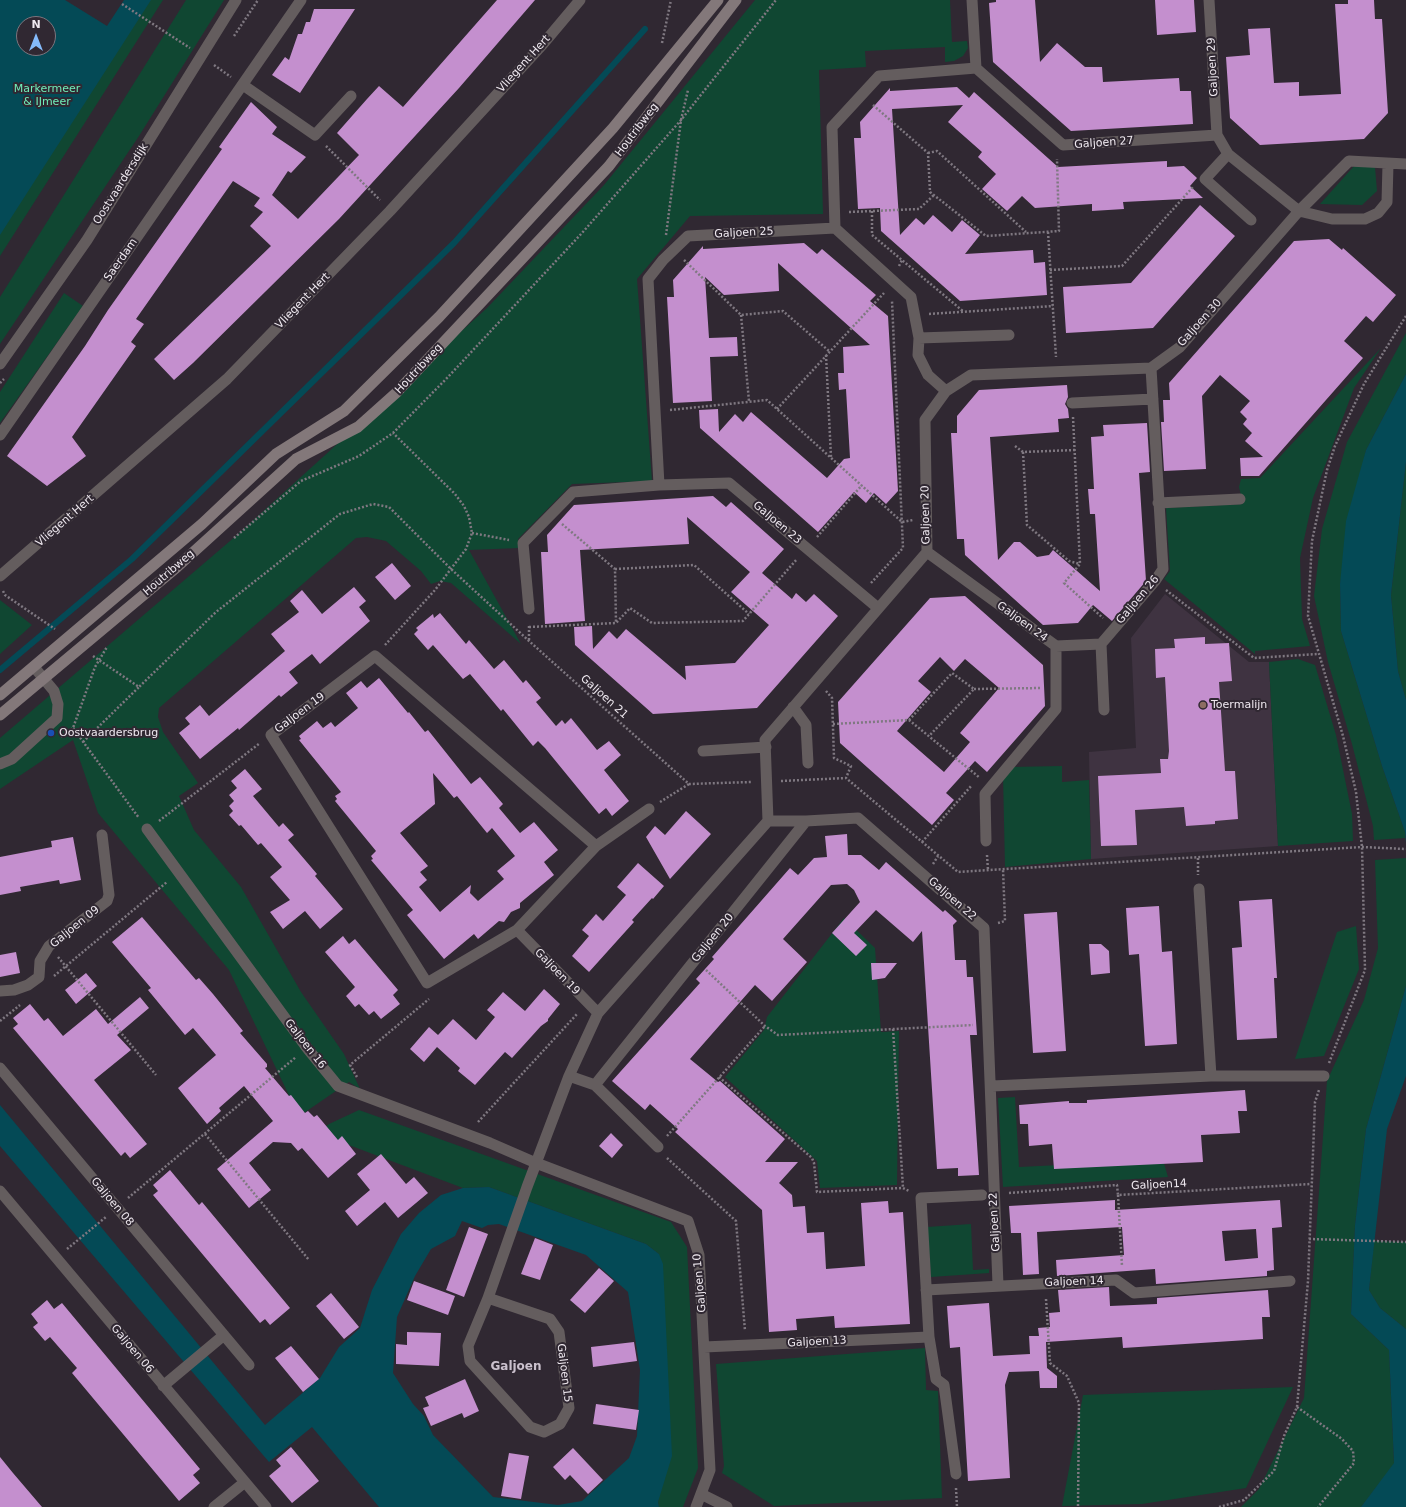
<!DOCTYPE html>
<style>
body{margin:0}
#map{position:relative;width:1406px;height:1507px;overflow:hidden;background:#302832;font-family:"DejaVu Sans",sans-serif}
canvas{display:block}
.north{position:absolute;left:16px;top:16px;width:40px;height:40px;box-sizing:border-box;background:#302832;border:1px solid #7c757e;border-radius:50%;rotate:0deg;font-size:11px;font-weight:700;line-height:16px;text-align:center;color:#efe9f0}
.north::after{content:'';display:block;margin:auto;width:14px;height:18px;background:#85bbfb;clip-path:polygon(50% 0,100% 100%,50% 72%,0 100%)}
</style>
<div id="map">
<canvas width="1406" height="1507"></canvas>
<div class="north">N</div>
</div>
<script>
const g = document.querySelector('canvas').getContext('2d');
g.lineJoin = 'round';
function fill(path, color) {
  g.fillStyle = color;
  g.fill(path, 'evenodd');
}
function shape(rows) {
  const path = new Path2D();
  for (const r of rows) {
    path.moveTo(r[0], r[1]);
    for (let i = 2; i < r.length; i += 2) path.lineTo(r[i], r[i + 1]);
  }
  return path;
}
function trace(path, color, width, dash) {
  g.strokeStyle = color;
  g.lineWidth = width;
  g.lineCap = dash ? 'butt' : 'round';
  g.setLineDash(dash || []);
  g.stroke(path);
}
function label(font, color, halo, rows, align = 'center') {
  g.font = font + ' "DejaVu Sans",sans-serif';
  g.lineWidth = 4;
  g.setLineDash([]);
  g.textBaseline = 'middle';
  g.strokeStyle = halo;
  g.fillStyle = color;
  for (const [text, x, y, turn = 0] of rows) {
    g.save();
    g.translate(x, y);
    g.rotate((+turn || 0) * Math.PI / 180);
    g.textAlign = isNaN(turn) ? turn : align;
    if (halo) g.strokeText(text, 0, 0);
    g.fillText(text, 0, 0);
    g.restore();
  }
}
fill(shape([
 [1165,594,1249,662,1269,662,1278,846,1091,859,1089,752,1136,748,1131,638]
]), '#3f3341');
fill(shape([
 [0,0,163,0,0,256],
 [24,24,48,24,48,48,24,48],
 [186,0,224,0,139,136,0,344,0,297],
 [755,0,950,0,952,42,967,41,968,48,963,56,954,61,945,62,945,47,865,51,866,67,819,70,823,214,690,216,637,279,652,481,572,484,518,539,519,548,469,550,521,644,451,583,440,581,431,584,421,571,386,541,367,537,356,538,159,708,158,717,163,732,198,783,179,796,194,830,241,887,301,992,344,1054,360,1089,349,1082,301,1115,296,1110,229,970,98,813,73,740,0,789,0,738,237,535,487,308,604,185],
 [1355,165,1375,167,1377,191,1362,205,1320,204],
 [64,293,83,306,0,423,0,392],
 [1406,333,1406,374,1366,450,1340,584,1341,631,1382,766,1405,832,1405,838,1374,840,1373,826,1352,744,1328,662,1314,596,1322,529,1347,442],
 [1381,348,1354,388,1313,498,1300,558,1302,619,1310,646,1255,651,1255,654,1164,579,1170,571,1166,508,1243,504,1239,487,1241,479,1260,478],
 [1406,462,1406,700,1398,671,1391,595],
 [0,600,32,625,0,654],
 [1298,659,1315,665,1336,735,1352,814,1353,841,1278,846,1269,662],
 [1062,766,1062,782,1089,780,1091,859,1005,867,1003,775,1010,767],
 [1406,858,1406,986,1366,1129,1355,1225,1351,1314,1389,1350,1394,1464,1361,1507,1241,1507,1259,1489,1304,1398,1327,1081,1364,1000,1378,948,1375,860],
 [844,918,875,948,881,1032,899,1031,897,1185,820,1188,817,1161,725,1077,764,1030,767,1017],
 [1356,926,1359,969,1324,1056,1295,1059,1337,932],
 [1015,1097,1019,1167,1163,1160,1168,1177,1003,1187,998,1098],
 [359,1110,671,1222,687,1247,698,1468,683,1507,659,1507,658,1502,659,1497,659,1254,646,1244,489,1187,463,1188,325,1136,320,1131,329,1124],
 [971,1224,973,1270,989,1269,989,1273,931,1277,927,1227],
 [1374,1241,1406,1242,1406,1329,1380,1308,1369,1290],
 [925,1348,926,1390,938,1391,942,1498,774,1506,722,1473,724,1466,716,1364],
 [1293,1387,1246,1488,1142,1504,1062,1506,1083,1395]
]), '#104732');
fill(shape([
 [0,0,151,0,0,235],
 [24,24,48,24,48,48,24,48],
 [1406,374,1406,462,1391,595,1398,671,1406,700,1406,843,1405,832,1382,766,1341,631,1340,584,1346,521,1366,450],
 [1406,986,1406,1076,1387,1129,1369,1290,1380,1308,1406,1329,1406,1507,1361,1507,1394,1463,1389,1350,1351,1314,1355,1225,1366,1129],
 [0,1105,265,1425,320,1378,339,1347,360,1328,372,1290,401,1234,419,1213,441,1195,463,1188,489,1187,646,1244,659,1254,663,1264,672,1456,658,1502,659,1507,379,1507,312,1427,269,1462,0,1146],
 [462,1221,482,1228,488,1225,499,1224,586,1255,628,1292,640,1370,637,1436,629,1458,582,1501,558,1505,493,1497,433,1435,424,1416,413,1404,393,1373,397,1317,415,1276,431,1249,455,1236]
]), '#044a56');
fill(shape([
 [65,0,124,0,107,26]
]), '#302832');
trace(shape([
 [0,670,132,559,454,243,645,29]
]), '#044a56', 6);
fill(shape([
 [497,0,535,0,459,88,339,219,193,363,174,380,154,359,271,246,250,226,263,212,254,206,260,198,233,181,136,319,144,324,131,342,136,346,72,437,86,456,47,486,7,456,85,346,108,310,210,166,222,149,219,147,251,102,277,127,272,134,306,157,291,173,288,171,272,195,298,219,359,155,337,133,367,99,379,86,403,107],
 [996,0,1035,0,1040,62,1057,43,1085,67,1102,67,1103,82,1179,78,1180,91,1191,91,1193,124,1071,131,993,62,989,3,996,2],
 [1155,0,1194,0,1196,32,1157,35],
 [1348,0,1374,0,1375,19,1382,19,1388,113,1364,139,1260,145,1230,118,1226,57,1250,55,1248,29,1270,28,1274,83,1299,82,1299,96,1341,94,1335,4,1348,4],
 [314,9,355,9,300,93,272,75,285,57,289,60,298,34,302,34,306,22,310,22],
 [957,87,969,98,974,92,1058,167,1167,161,1167,167,1184,166,1197,178,1190,186,1203,198,1123,202,1124,209,1092,211,1092,204,1035,208,1022,196,1007,211,982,189,996,174,978,157,982,152,948,122,963,105,892,109,900,235,916,218,924,225,933,215,952,232,962,220,980,235,965,254,1033,250,1034,263,1045,262,1047,295,960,301,881,231,880,208,858,209,854,138,861,138,860,122,890,88,890,91],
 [1200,205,1235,236,1153,328,1066,333,1063,287,1131,283],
 [1329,239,1342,250,1343,248,1396,295,1373,322,1366,316,1344,341,1363,358,1259,476,1241,476,1240,458,1263,457,1245,441,1252,433,1243,424,1247,419,1240,412,1250,401,1220,375,1202,396,1206,469,1164,471,1161,422,1164,422,1163,400,1170,400,1169,383,1294,241],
 [804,243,817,254,822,249,876,295,870,301,888,316,898,491,886,504,874,493,866,503,854,492,818,532,700,428,699,410,718,409,719,432,735,414,743,422,751,412,827,478,844,459,850,458,846,389,839,390,838,373,844,373,843,347,870,345,778,263,779,291,724,295,705,277,709,338,737,337,738,356,710,357,712,401,673,403,667,297,674,297,673,280,703,246,703,249],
 [1067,385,1068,397,1065,404,1068,409,1069,418,1058,419,1059,432,990,437,998,560,1014,542,1020,542,1037,557,1049,555,1053,550,1100,591,1095,514,1090,514,1088,489,1094,489,1091,437,1104,436,1103,425,1147,423,1150,472,1139,473,1146,581,1112,621,1093,605,1078,623,1043,625,965,555,964,539,957,539,951,433,957,433,957,416,979,390],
 [713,496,726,507,731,502,784,549,762,573,792,599,796,593,806,602,814,594,838,616,757,708,653,714,575,645,574,627,592,626,593,649,609,631,617,639,626,629,686,680,685,666,735,663,769,625,731,592,750,572,687,517,689,544,580,550,585,621,545,624,541,552,548,552,547,535,574,505],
 [392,563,411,586,395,600,375,577],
 [354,587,366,601,359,607,370,621,320,664,312,654,289,672,298,683,281,697,279,695,239,730,238,728,200,759,179,733,190,724,185,718,200,705,209,716,285,651,271,634,299,612,290,601,302,590,322,614],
 [965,596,1043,665,1045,706,987,772,975,761,946,793,954,800,932,825,840,743,838,702,930,598],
 [940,657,954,671,965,659,999,688,960,733,970,742,944,772,897,731,931,692,918,681],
 [440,613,466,644,469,640,494,669,504,660,523,683,526,680,541,698,536,702,556,726,562,720,565,724,571,718,597,750,609,741,621,755,604,770,629,801,612,816,606,808,599,814,545,748,538,741,533,746,503,709,501,711,470,674,463,679,433,645,428,650,414,634,418,630,416,628,433,614,434,618],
 [1205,637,1205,644,1229,643,1232,681,1219,682,1225,771,1235,771,1238,819,1215,821,1215,824,1186,826,1184,807,1135,810,1137,845,1101,846,1098,776,1161,773,1160,759,1168,759,1169,751,1165,677,1156,678,1155,649,1175,648,1174,639],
 [379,678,408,713,409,712,425,732,428,730,471,784,480,777,503,804,499,808,520,833,534,822,558,850,544,862,554,875,520,903,520,908,511,912,504,922,499,921,478,939,474,934,444,959,407,915,413,910,371,860,373,859,371,856,376,851,335,801,337,799,335,796,341,792,299,740,301,739,299,736,317,721,323,728,331,722,335,727,358,708,346,693,361,681,367,688],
 [433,773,454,798,457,796,487,833,492,828,515,856,497,871,504,879,478,901,470,893,471,885,440,912,419,887,427,880,420,872,428,866,400,833,435,804],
 [245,769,262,789,253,796,279,827,283,823,294,835,288,840,317,874,315,876,343,909,320,929,305,911,283,929,270,912,290,900,270,877,282,867,261,843,258,845,241,825,239,826,229,815,233,811,229,806,234,801,229,795,237,788,231,781],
 [686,811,711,834,670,879,646,837,655,826,665,835],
 [847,834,848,855,861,855,879,870,886,862,943,912,945,910,957,921,953,925,955,960,966,960,967,977,973,977,977,1035,970,1035,979,1175,958,1176,958,1168,937,1169,922,931,913,942,876,910,854,933,867,945,856,956,832,933,860,902,854,890,847,884,831,885,783,939,807,962,772,1001,755,985,690,1059,718,1082,720,1081,785,1139,765,1162,798,1162,779,1183,792,1195,793,1207,805,1206,807,1233,824,1232,826,1269,865,1266,861,1203,888,1201,889,1213,903,1212,910,1324,835,1328,834,1316,796,1319,797,1330,769,1332,762,1210,675,1132,678,1129,650,1104,645,1110,612,1081,700,983,696,979,714,959,712,957,790,868,798,875,814,858,827,857,825,836],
 [73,837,81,880,60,884,59,880,20,887,21,891,0,895,0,857,52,847,51,841],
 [638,863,664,886,653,899,652,898,632,920,634,922,589,972,572,956,589,936,582,930,596,914,603,921,626,895,617,887],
 [1272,899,1277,978,1274,978,1277,1038,1237,1040,1232,948,1242,947,1239,901],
 [1159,906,1162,952,1172,951,1177,1044,1145,1046,1139,954,1129,955,1126,908],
 [1057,912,1066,1051,1033,1053,1024,914],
 [142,917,196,980,199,978,213,994,243,1031,240,1033,267,1064,267,1067,265,1068,289,1096,291,1095,305,1113,308,1111,314,1117,317,1115,338,1140,342,1136,356,1154,328,1178,302,1148,298,1151,291,1143,273,1142,249,1163,271,1190,249,1208,217,1169,273,1121,244,1086,219,1108,221,1111,207,1124,178,1088,216,1055,193,1028,185,1035,148,990,151,988,112,942],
 [343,936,349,944,355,939,398,990,393,995,400,1004,381,1019,374,1011,369,1015,359,1004,355,1007,346,996,355,987,325,952],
 [1089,944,1101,944,1109,951,1110,973,1091,975],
 [16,952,20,973,0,977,0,955],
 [871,963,897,963,885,978,872,980],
 [86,973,97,986,76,1004,65,990],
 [544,989,560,1004,548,1019,548,1021,541,1026,512,1058,505,1052,475,1085,458,1071,460,1068,437,1047,424,1062,410,1049,429,1027,438,1035,453,1019,476,1040,495,1017,487,1010,503,992,525,1011],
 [140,997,149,1008,117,1035,131,1050,94,1080,147,1144,130,1158,125,1152,121,1156,13,1028,18,1024,13,1018,30,1004,44,1021,48,1018,63,1036,96,1009,108,1024],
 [1245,1090,1247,1111,1238,1111,1240,1133,1201,1135,1203,1162,1054,1169,1052,1144,1029,1146,1028,1124,1020,1124,1019,1105,1069,1101,1069,1103,1087,1103,1087,1100],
 [611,1133,623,1145,612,1158,599,1146],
 [381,1154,406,1184,414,1177,428,1193,398,1218,385,1202,357,1226,345,1211,370,1190,357,1174],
 [170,1170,199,1205,202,1202,290,1308,270,1325,265,1319,260,1323,153,1195,158,1191,153,1185],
 [1115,1200,1115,1210,1280,1200,1282,1227,1272,1228,1274,1270,1267,1271,1267,1276,1156,1284,1155,1269,1057,1276,1056,1260,1124,1255,1122,1227,1037,1232,1039,1274,1023,1275,1021,1233,1011,1233,1009,1206],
 [1256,1229,1258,1258,1225,1261,1222,1231],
 [469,1227,488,1234,464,1297,446,1290],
 [535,1238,553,1245,540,1280,521,1274],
 [599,1268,614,1281,585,1313,570,1300],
 [414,1281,455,1296,448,1315,407,1300],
 [1109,1287,1110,1306,1157,1304,1157,1298,1268,1290,1270,1317,1262,1317,1263,1339,1123,1348,1122,1337,1046,1342,1047,1368,1057,1376,1057,1388,1040,1388,1039,1371,1009,1372,1005,1385,1010,1478,968,1481,960,1347,950,1348,947,1306,989,1303,993,1356,1030,1354,1029,1336,1039,1336,1038,1328,1050,1327,1049,1313,1060,1312,1058,1290],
 [331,1293,359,1327,344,1339,316,1306],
 [47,1300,54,1309,62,1303,200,1469,193,1475,200,1483,179,1501,72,1373,77,1368,50,1337,45,1341,33,1327,38,1323,31,1314],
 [407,1332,441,1333,439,1366,396,1364,396,1344,407,1345],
 [634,1342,637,1361,593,1367,591,1347],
 [291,1346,319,1379,303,1392,275,1358],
 [465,1379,479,1411,464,1418,462,1413,431,1426,423,1408,429,1406,425,1397],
 [596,1404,639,1410,636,1430,593,1424],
 [291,1447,319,1481,292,1503,269,1476,281,1466,276,1460],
 [573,1448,603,1480,588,1494,570,1475,565,1480,553,1467],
 [509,1453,529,1456,521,1499,501,1496],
 [0,1457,13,1473,42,1507,0,1507]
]), '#c48fce');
trace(shape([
 [122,4,190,48],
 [234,36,258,0],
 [662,43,671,0],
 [214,65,231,77],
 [873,105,928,153,930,192,986,236,1059,231,1057,159],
 [326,146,380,200],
 [928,153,937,151,1026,232],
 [872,211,872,235,964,312],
 [849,212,919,209,934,195],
 [1048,232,1056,357],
 [666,235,681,120,688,90],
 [684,260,741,315,783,311,829,351],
 [899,266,902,260],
 [1050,270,1122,266,1193,187],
 [929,314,1053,306],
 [741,315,749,401],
 [826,355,831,457],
 [0,383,4,379],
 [777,409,884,293],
 [670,410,767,400,902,522,913,520],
 [1073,417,1080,564,1064,583,1103,618],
 [1015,446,1023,452],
 [1075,450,1023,452,1027,525,1069,561,1080,564],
 [562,524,615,569,616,623],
 [472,533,509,540],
 [817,537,862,485],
 [234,538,301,481,359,456,393,433,448,377,582,233,681,120,776,0],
 [615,569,694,565,749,614],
 [871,583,903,548,892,301],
 [1166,590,1254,658,1318,654],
 [3,591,5,595,55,629],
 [529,626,529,641],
 [529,627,616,623,630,608,652,623,743,621,797,559],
 [385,645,435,590,466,549,472,533,469,517,464,506,455,494,393,433],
 [93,656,139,687,216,612,340,514,373,504,389,507,451,569,529,641,689,784,752,782],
 [974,689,1041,688],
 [826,691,832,698,834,758,851,766,846,778],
 [909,720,952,673,974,689,929,736],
 [833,724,909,720,980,778],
 [73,728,139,818],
 [61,737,73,728,95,667,107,647],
 [83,742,139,687],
 [781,781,846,778,958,872,1362,847,1406,849],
 [660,802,689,784],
 [159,821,260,743],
 [922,842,972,785],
 [987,855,988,870],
 [1198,858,1198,875],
 [933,864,938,856],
 [998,923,1005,921,1003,869],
 [58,957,156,1075],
 [706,970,765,1026,778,1035,973,1025],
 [54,976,167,882],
 [0,1021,20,1005],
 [893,1029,903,1188],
 [1329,1063,1365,970,1362,847,1356,792,1343,736,1308,616,1312,541,1327,470,1335,446,1364,384,1406,316],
 [357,1077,350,1065,429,999],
 [719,1077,812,1158,814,1163,817,1192,903,1188,909,1191],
 [478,1122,577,1014],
 [205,1134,309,1260],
 [667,1136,765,1026],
 [667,1158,736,1221,745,1331],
 [1009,1193,1117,1185,1118,1195,1311,1184],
 [1118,1195,1122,1266],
 [128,1198,296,1057],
 [1309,1239,1406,1242],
 [67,1249,106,1217],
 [1046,1299,1050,1363,1067,1376,1079,1403,1078,1507],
 [1297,1407,1342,1439,1353,1451,1354,1463,1318,1507],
 [956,1488,957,1507],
 [1219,1507,1244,1500,1274,1471,1284,1436,1297,1407,1308,1281,1315,1102,1319,1090]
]), '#7f7881', 2.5, [2, 2]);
trace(shape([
 [0,764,12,759,57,718,58,704,54,691,34,667]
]), '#645d5e', 11);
trace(shape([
 [972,0,976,68],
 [1209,0,1217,135],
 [243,85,315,135,351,96],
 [1228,154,1205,179,1251,220],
 [835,228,832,127,879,76,976,68,1063,145,1217,135,1228,154,1299,211,1332,219,1365,219,1378,213,1387,202,1388,164],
 [919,338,1009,335],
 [946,391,971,375,1151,368,1180,347,1299,211,1349,161,1406,164],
 [1072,403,1153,399],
 [0,435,301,0],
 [1158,503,1240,499],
 [927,552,1056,646,1056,709,985,794,986,841],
 [0,576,227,379,390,211,543,44,580,0],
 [529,609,523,543,573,492,659,485,729,483,878,608],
 [1056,646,1101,644],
 [793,707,806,725,808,763],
 [1104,710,1101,644,1155,581,1163,569,1151,368],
 [703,751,766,747],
 [806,821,858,818,984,928,998,1285],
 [147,829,307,1048,338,1086,490,1143,536,1163,688,1221,699,1255,710,1470,696,1507],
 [596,846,649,809],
 [1199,889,1211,1076],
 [517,930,427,983,271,735,375,656,596,846,517,930,598,1013],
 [0,991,14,990,28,985,39,977,40,961,49,946,107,901,109,895,102,835],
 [0,1068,249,1365],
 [569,1076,595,1085,658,1147],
 [595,1085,806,821,768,821],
 [992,1086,1211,1076,1324,1076],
 [0,1191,266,1507],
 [926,1290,1116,1280,1134,1293,1290,1281],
 [488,1298,550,1319,559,1332,569,1408,560,1424,544,1432,530,1427,470,1361,468,1346,488,1298,527,1187,569,1076,598,1013,768,821,765,740,927,552,925,420,946,391,928,375,918,355,919,338,911,297,835,228,688,236,663,260,648,279,659,485],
 [704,1347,929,1337],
 [163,1386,224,1335],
 [956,1474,944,1385,936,1379,929,1337,921,1198,982,1195],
 [701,1494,727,1507],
 [214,1507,245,1482]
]), '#645d5e', 11);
trace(shape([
 [0,364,87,240,236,0]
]), '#645d5e', 11);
trace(shape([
 [0,695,202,524,276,454,344,411,439,317,613,128,718,0],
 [0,715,177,567,296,459,358,427,396,393,609,166,736,0]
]), '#83787a', 11);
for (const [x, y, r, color] of [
 [1203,705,4,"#8d6e63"],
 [51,733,4,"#1a4fb4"]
]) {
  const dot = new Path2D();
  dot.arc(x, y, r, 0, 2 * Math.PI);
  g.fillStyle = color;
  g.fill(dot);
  trace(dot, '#302832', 1.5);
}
label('11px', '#efe9f0', '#302832', [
 ["Vliegent Hert",524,64,-48],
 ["Galjoen 29",1213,67,-93],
 ["Houtribweg",637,130,-53],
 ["Galjoen 27",1104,143,-4],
 ["Oostvaardersdijk",121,184,-58],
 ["Galjoen 25",744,233,-3],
 ["Saerdam",121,260,-55],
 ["Vliegent Hert",303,301,-46],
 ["Galjoen 30",1200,323,-48],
 ["Houtribweg",419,369,-47],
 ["Galjoen 20",926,515,-91],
 ["Vliegent Hert",65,521,-41],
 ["Galjoen 23",777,523,40],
 ["Houtribweg",169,573,-41],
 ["Galjoen 26",1138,600,-50],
 ["Galjoen 24",1022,622,36],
 ["Galjoen 21",604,697,42],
 ["Galjoen 19",300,713,-37],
 ["Galjoen 22",952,899,41],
 ["Galjoen 09",75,927,-39],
 ["Galjoen 20",713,938,-51],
 ["Galjoen 19",557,972,46],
 ["Galjoen 16",305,1044,52],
 ["Galjoen14",1159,1185,-3],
 ["Galjoen 08",112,1202,50],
 ["Galjoen 22",995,1222,-93],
 ["Galjoen 14",1074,1282,-2],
 ["Galjoen 10",700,1283,-95],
 ["Galjoen 13",817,1342,-3],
 ["Galjoen 06",132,1349,50],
 ["Galjoen 15",564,1373,83]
]);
label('11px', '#71eeb9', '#302832', [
 ["Markermeer",47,89],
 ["& IJmeer",47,102]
]);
label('11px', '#efe9f0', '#302832', [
 ["Toermalijn",1211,705],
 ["Oostvaardersbrug",59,733]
], 'left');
label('bold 12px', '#cbc1cd', '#302832', [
 ["Galjoen",516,1367]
]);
</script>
